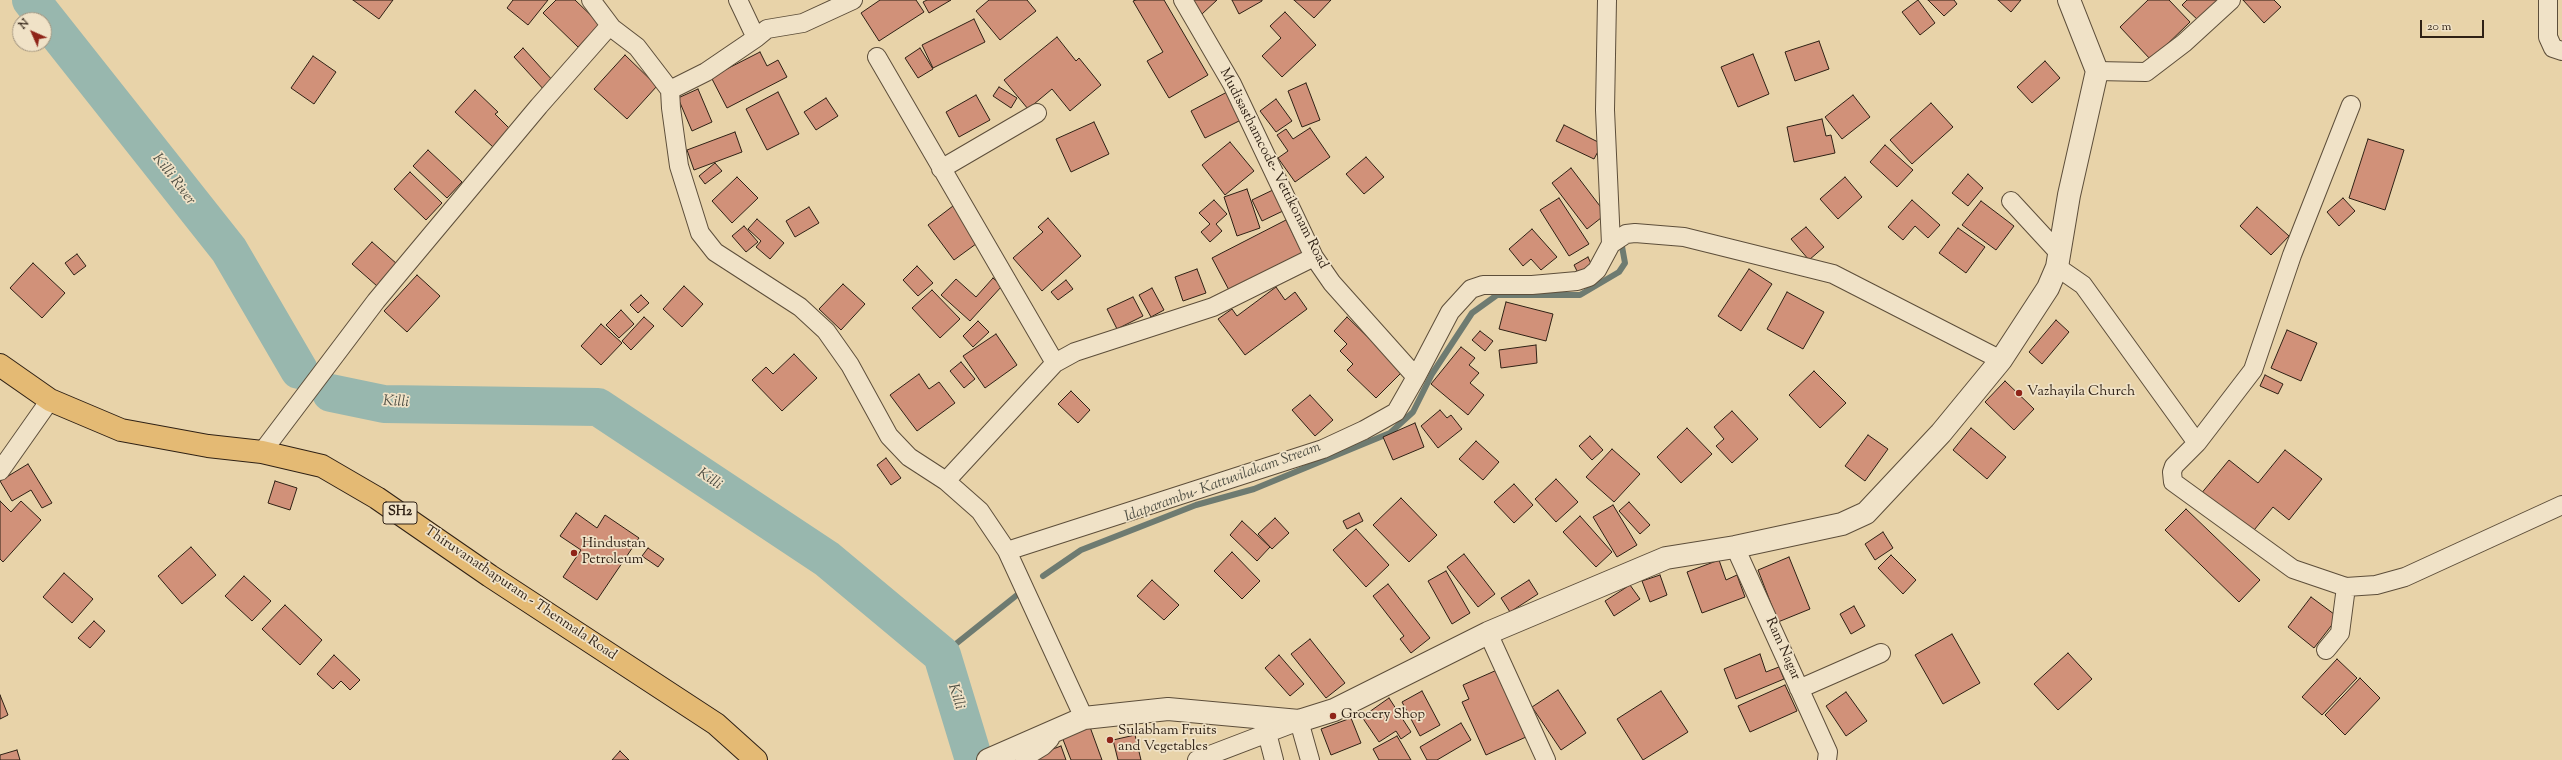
<!DOCTYPE html>
<style>
body{margin:0}
#map{position:relative;width:2562px;height:760px;overflow:hidden;background:#e8d3a9;font-family:"Sorts Mill Goudy",serif}
canvas{display:block}
.north{position:absolute;left:12px;top:12px;width:40px;height:40px;box-sizing:border-box;background:#f0e2c7;border:1px solid #a39580;border-radius:50%;rotate:315deg;font-size:11px;font-weight:700;line-height:16px;text-align:center;color:#2f2115}
.north::after{content:'';display:block;margin:auto;width:14px;height:18px;background:#8f2418;clip-path:polygon(50% 0,100% 100%,50% 72%,0 100%)}
.scale{position:absolute;left:2420px;top:20px;width:64px;height:18px;box-sizing:border-box;border:2px solid #2f2115;border-top:0;padding-left:5px;font-size:12px;line-height:14px;white-space:nowrap;color:#2f2115;-webkit-text-stroke:3px #f0e2c7;paint-order:stroke}
</style>
<div id="map">
<canvas width="2562" height="760"></canvas>
<div class="north">N</div>
<div class="scale">20 m</div>
</div>
<script>
const g = document.querySelector('canvas').getContext('2d');
g.lineJoin = 'round';
function shape(rows) {
  const path = new Path2D();
  for (const r of rows) {
    path.moveTo(r[0], r[1]);
    for (let i = 2; i < r.length; i += 2) path.lineTo(r[i], r[i + 1]);
  }
  return path;
}
function trace(path, color, width, dash) {
  g.strokeStyle = color;
  g.lineWidth = width;
  g.lineCap = dash ? 'butt' : 'round';
  g.setLineDash(dash || []);
  g.stroke(path);
}
function fill(path, color) {
  g.fillStyle = color;
  g.fill(path, 'evenodd');
}
function label(font, color, halo, rows, align = 'center') {
  g.font = font + ' "Sorts Mill Goudy",serif';
  g.lineWidth = 3.5;
  g.setLineDash([]);
  g.textBaseline = 'middle';
  g.strokeStyle = halo;
  g.fillStyle = color;
  for (const [text, x, y, turn = 0] of rows) {
    g.save();
    g.translate(x, y);
    g.rotate((+turn || 0) * Math.PI / 180);
    g.textAlign = isNaN(turn) ? turn : align;
    if (halo) g.strokeText(text, 0, 0);
    g.fillText(text, 0, 0);
    g.restore();
  }
}
trace(shape([
 [1043,576,1081,550,1196,505,1254,489,1390,433,1413,412,1432,374,1472,313,1497,295,1580,295,1619,272,1625,263,1621,241],
 [942,655,1017,595]
]), '#6e7b71', 6);
trace(shape([
 [31,0,229,250,299,370],
 [331,393,384,404,598,407,827,559,942,655,974,760]
]), '#98b7ae', 38);
const building = shape([
 [353,0,393,0,379,19,353,0],
 [513,0,548,0,528,25,507,8,513,0],
 [556,0,575,0,600,24,578,47,543,13,556,0],
 [880,0,916,0,924,12,879,41,861,13,880,0],
 [927,0,951,0,929,13,923,2,927,0],
 [989,0,1027,0,1036,11,1000,40,976,11,989,0],
 [1136,0,1164,0,1208,75,1169,98,1147,61,1163,52,1133,1,1136,0],
 [1190,0,1217,0,1202,14,1190,0],
 [1232,0,1262,0,1262,1,1239,14,1232,0],
 [1294,0,1331,0,1314,18,1294,0],
 [1918,0,1935,23,1920,35,1902,12,1918,0],
 [1928,0,1954,0,1957,4,1944,16,1928,0],
 [1998,0,2021,0,2011,12,1998,0],
 [2148,0,2169,0,2190,22,2151,60,2120,27,2148,0],
 [2187,0,2217,0,2219,1,2199,21,2182,5,2187,0],
 [2243,0,2274,0,2281,7,2264,23,2243,0],
 [1285,12,1316,45,1282,77,1262,56,1281,38,1270,26,1285,12],
 [974,19,985,42,933,68,922,45,974,19],
 [1057,37,1076,61,1079,58,1101,85,1070,111,1052,89,1028,109,1004,80,1057,37],
 [1819,41,1829,69,1795,81,1785,52,1819,41],
 [523,48,555,83,546,92,514,57,523,48],
 [920,48,933,69,918,78,905,58,920,48],
 [760,52,767,66,778,60,787,77,727,108,711,77,760,52],
 [1753,54,1769,94,1738,107,1721,67,1753,54],
 [625,55,657,86,627,119,594,89,625,55],
 [313,56,336,72,314,104,291,88,313,56],
 [2045,61,2060,78,2032,103,2017,87,2045,61],
 [1306,83,1320,120,1302,127,1288,91,1306,83],
 [999,87,1017,98,1011,108,993,96,999,87],
 [698,89,712,122,692,131,678,98,698,89],
 [475,90,498,112,495,114,510,129,493,147,455,112,475,90],
 [1229,91,1243,119,1205,138,1191,111,1229,91],
 [778,92,799,134,767,150,746,109,778,92],
 [976,95,990,120,959,137,946,112,976,95],
 [1853,95,1870,117,1842,139,1825,117,1853,95],
 [826,98,838,116,816,130,804,112,826,98],
 [1276,99,1292,121,1276,132,1260,111,1276,99],
 [1931,103,1953,127,1912,164,1890,140,1931,103],
 [1822,119,1826,136,1831,135,1835,153,1794,162,1787,127,1822,119],
 [1094,122,1109,154,1071,172,1056,139,1094,122],
 [1564,125,1602,144,1594,159,1556,141,1564,125],
 [1310,128,1330,157,1295,182,1278,158,1288,151,1277,135,1286,129,1293,139,1310,128],
 [735,132,742,152,694,170,687,150,735,132],
 [2368,139,2404,150,2385,210,2349,198,2368,139],
 [1230,142,1254,171,1225,195,1202,165,1230,142],
 [1885,145,1913,170,1897,187,1870,162,1885,145],
 [428,150,462,182,447,198,413,166,428,150],
 [1366,157,1384,177,1364,194,1346,174,1366,157],
 [715,163,722,171,705,184,699,176,715,163],
 [1571,168,1606,214,1587,229,1552,183,1571,168],
 [410,172,442,203,426,220,394,189,410,172],
 [1968,174,1983,188,1968,206,1952,193,1968,174],
 [737,177,758,198,732,223,712,201,737,177],
 [1845,177,1862,197,1838,219,1820,199,1845,177],
 [1247,189,1260,228,1237,236,1224,197,1247,189],
 [1275,189,1285,210,1262,221,1252,200,1275,189],
 [1559,198,1589,244,1569,256,1540,210,1559,198],
 [2343,198,2355,211,2339,226,2327,212,2343,198],
 [1214,200,1227,214,1216,224,1222,231,1210,242,1201,232,1210,224,1199,213,1214,200],
 [1912,200,1940,225,1928,238,1915,226,1903,240,1888,227,1912,200],
 [1981,201,2014,226,1996,250,1962,225,1981,201],
 [953,206,980,241,954,260,928,225,953,206],
 [809,207,819,223,795,237,786,221,809,207],
 [2257,207,2289,236,2271,255,2240,226,2257,207],
 [1048,218,1081,256,1042,291,1013,258,1043,232,1038,227,1048,218],
 [757,219,784,243,770,259,756,247,761,241,748,229,757,219],
 [1286,220,1303,254,1230,292,1212,258,1286,220],
 [744,226,758,242,746,252,732,236,744,226],
 [1806,227,1824,247,1809,260,1791,239,1806,227],
 [1958,228,1985,247,1966,273,1939,253,1958,228],
 [1532,229,1557,257,1541,270,1531,259,1523,266,1509,249,1532,229],
 [372,242,397,264,377,286,352,264,372,242],
 [77,254,86,266,74,275,65,263,77,254],
 [1588,257,1593,268,1579,275,1574,265,1588,257],
 [33,263,65,293,42,318,10,288,33,263],
 [917,266,933,283,918,296,903,280,917,266],
 [1197,269,1206,293,1183,301,1175,277,1197,269],
 [1749,269,1772,284,1741,331,1718,316,1749,269],
 [417,275,440,296,407,332,384,311,417,275],
 [993,278,1002,286,970,321,941,295,956,279,976,297,993,278],
 [1066,280,1073,289,1058,300,1051,292,1066,280],
 [843,284,865,304,841,330,819,309,843,284],
 [684,286,703,304,682,327,663,309,684,286],
 [1276,287,1285,300,1295,292,1307,309,1245,355,1218,319,1232,309,1237,316,1276,287],
 [1152,288,1164,310,1151,317,1139,295,1152,288],
 [932,290,960,319,940,338,912,308,932,290],
 [1787,292,1824,312,1803,349,1767,329,1787,292],
 [641,295,649,303,638,313,630,305,641,295],
 [1133,297,1143,316,1117,329,1107,309,1133,297],
 [1506,302,1553,314,1546,341,1499,329,1506,302],
 [621,310,634,324,619,338,606,325,621,310],
 [644,317,654,326,631,350,622,341,644,317],
 [1347,317,1403,371,1376,398,1347,370,1353,364,1340,351,1347,344,1334,331,1347,317],
 [2056,320,2069,332,2042,364,2029,352,2056,320],
 [978,321,989,332,973,347,963,336,978,321],
 [601,324,622,343,601,365,581,346,601,324],
 [2287,330,2317,343,2301,381,2271,368,2287,330],
 [1480,331,1493,341,1485,351,1472,340,1480,331],
 [996,334,1017,365,985,388,963,356,996,334],
 [1536,345,1537,363,1501,368,1499,350,1536,345],
 [1461,347,1475,358,1469,365,1479,373,1470,383,1484,395,1468,415,1431,384,1461,347],
 [794,354,817,378,782,411,752,380,766,367,773,374,794,354],
 [961,362,975,379,964,388,950,371,961,362],
 [1814,371,1846,403,1820,428,1789,395,1814,371],
 [919,374,929,389,939,382,955,403,917,431,890,395,919,374],
 [2265,375,2283,384,2278,394,2260,386,2265,375],
 [2005,381,2034,409,2014,430,1985,402,2005,381],
 [1071,391,1090,410,1078,423,1058,404,1071,391],
 [1310,395,1333,420,1315,436,1292,410,1310,395],
 [1440,410,1447,418,1451,415,1462,429,1438,448,1421,426,1440,410],
 [1732,411,1758,439,1732,463,1716,446,1724,439,1714,427,1732,411],
 [1415,423,1424,447,1393,460,1383,437,1415,423],
 [1687,428,1712,454,1681,483,1657,457,1687,428],
 [1971,428,2006,457,1987,479,1953,450,1971,428],
 [1868,435,1888,449,1865,481,1845,466,1868,435],
 [1590,436,1603,450,1592,460,1579,446,1590,436],
 [1476,441,1499,462,1483,480,1459,459,1476,441],
 [1612,449,1640,474,1614,502,1586,477,1612,449],
 [2285,450,2322,479,2289,520,2273,507,2250,535,2200,495,2229,460,2258,483,2285,450],
 [886,458,901,478,891,485,877,465,886,458],
 [28,464,52,503,42,508,31,490,12,501,0,481,28,464],
 [1556,479,1578,502,1556,522,1535,499,1556,479],
 [275,481,297,488,290,510,268,503,275,481],
 [1514,484,1533,505,1514,523,1494,502,1514,484],
 [1401,498,1437,535,1409,562,1373,525,1401,498],
 [0,501,11,512,21,501,41,520,3,562,0,559,0,501],
 [1629,502,1650,525,1640,534,1619,511,1629,502],
 [1613,505,1637,545,1617,557,1593,517,1613,505],
 [2186,509,2260,580,2239,602,2165,530,2186,509],
 [576,513,597,528,605,515,639,538,597,600,563,577,581,550,560,536,576,513],
 [1359,513,1363,521,1347,529,1343,521,1359,513],
 [1580,516,1612,552,1596,567,1563,532,1580,516],
 [1275,518,1289,533,1272,549,1258,534,1275,518],
 [1242,521,1270,547,1257,561,1230,535,1242,521],
 [1356,529,1389,565,1366,587,1333,550,1356,529],
 [1883,532,1893,548,1875,560,1865,544,1883,532],
 [191,547,216,575,182,604,158,576,191,547],
 [648,548,664,559,658,567,642,556,648,548],
 [1232,552,1260,581,1242,599,1214,571,1232,552],
 [1464,554,1495,594,1478,607,1447,567,1464,554],
 [1891,555,1916,580,1903,594,1878,568,1891,555],
 [1789,557,1810,609,1778,622,1758,570,1789,557],
 [1719,560,1726,580,1737,575,1745,597,1702,613,1687,572,1719,560],
 [1446,571,1470,613,1452,624,1428,581,1446,571],
 [64,573,93,599,72,623,43,597,64,573],
 [1660,575,1667,595,1650,602,1642,581,1660,575],
 [244,576,271,601,252,621,225,596,244,576],
 [1152,580,1179,605,1164,620,1137,596,1152,580],
 [1529,580,1538,594,1510,612,1501,598,1529,580],
 [1388,584,1430,638,1411,653,1400,639,1404,636,1373,596,1388,584],
 [1630,585,1640,599,1614,616,1605,601,1630,585],
 [2311,597,2338,617,2314,648,2288,627,2311,597],
 [285,605,322,640,300,665,262,629,285,605],
 [1854,606,1865,626,1851,634,1840,614,1854,606],
 [94,621,105,631,90,648,78,638,94,621],
 [1952,634,1980,683,1943,704,1915,655,1952,634],
 [1310,639,1345,683,1326,698,1291,654,1310,639],
 [2068,653,2092,679,2058,710,2034,684,2068,653],
 [1760,654,1766,672,1779,667,1784,679,1736,699,1724,669,1760,654],
 [334,655,360,680,350,690,341,681,333,689,317,674,334,655],
 [1279,655,1304,684,1290,696,1265,668,1279,655],
 [2337,659,2357,678,2322,715,2302,697,2337,659],
 [1497,670,1526,737,1486,755,1462,702,1469,699,1463,685,1497,670],
 [2360,678,2380,698,2345,735,2325,715,2360,678],
 [1785,685,1797,711,1750,732,1738,706,1785,685],
 [1558,690,1586,733,1561,750,1532,707,1558,690],
 [1422,691,1440,725,1420,736,1402,702,1422,691],
 [1661,691,1688,732,1643,760,1617,719,1661,691],
 [1846,692,1867,721,1846,736,1826,706,1846,692],
 [0,695,8,715,0,719,0,695],
 [1389,698,1411,732,1401,739,1396,731,1379,742,1362,717,1389,698],
 [1351,718,1361,743,1331,755,1321,729,1351,718],
 [1461,723,1471,740,1437,760,1427,760,1420,747,1461,723],
 [1090,727,1102,760,1071,760,1062,737,1090,727],
 [1135,735,1141,760,1118,760,1113,740,1135,735],
 [1397,736,1411,760,1379,760,1373,749,1397,736],
 [1061,746,1066,760,1027,760,1026,759,1061,746],
 [17,750,20,760,0,760,0,755,17,750],
 [620,751,629,760,612,760,620,751]
]);
fill(building, '#d19179');
trace(building, '#2f2115', 1);
const minor = shape([
 [591,0,612,28],
 [738,0,756,38,706,72,670,90,671,108,679,166,700,233,715,252,800,307,826,331,850,365,889,436,909,457,946,481,980,511,1007,551],
 [1607,0,1605,110,1611,244],
 [2548,0,2548,37,2553,48,2562,51],
 [756,38,767,29,803,23,853,0],
 [877,57,1055,363],
 [2097,71,2146,72,2184,43,2231,0],
 [941,169,1037,113],
 [2011,201,2059,253],
 [2057,267,2083,285,2197,443,2174,466,2172,472,2173,482,2293,569,2346,587,2376,585,2405,577,2562,505],
 [1416,377,1450,312,1471,289,1483,285,1532,285,1577,281,1589,277,1597,270,1611,244,1626,234,1635,233,1684,237,1833,274,2001,360],
 [2197,443,2253,370,2292,255,2351,105],
 [262,452,376,301,539,106,605,31,612,28,637,47,670,90],
 [0,471,50,400],
 [946,481,1055,363,1075,352,1213,307,1314,257],
 [1735,547,1828,752,1827,760],
 [1488,633,1546,760],
 [2326,650,2340,633,2346,587],
 [1799,689,1881,653],
 [1084,718,1007,551,1323,449,1364,430,1396,412,1416,377,1332,283,1314,257,1232,84,1183,0],
 [1267,733,1274,760],
 [1025,760,1025,757,1043,746,1050,739],
 [1197,760,1299,721,1310,760]
]);
const tertiary = shape([
 [988,760,1084,718,1168,709,1299,721,1334,710,1488,633,1666,558,1735,547,1842,524,1866,513,1941,433,2001,360,2048,288,2057,267,2069,195,2097,71,2069,0]
]);
const primary = shape([
 [0,365,50,400,121,430,208,446,262,452,322,466,377,498,490,576,716,724,756,760]
]);
trace(minor, '#5d4e3a', 20);
trace(tertiary, '#5d4e3a', 24);
trace(primary, '#2f2115', 24);
trace(minor, '#f0e2c7', 18);
trace(tertiary, '#f0e2c7', 22);
trace(primary, '#e4ba74', 22);
for (const [x, y, r, color] of [
 [2019,393,4,"#8f2418"],
 [574,553,4,"#8f2418"],
 [1333,716,4,"#8f2418"],
 [1110,740,4,"#8f2418"]
]) {
  const dot = new Path2D();
  dot.arc(x, y, r, 0, 2 * Math.PI);
  g.fillStyle = color;
  g.fill(dot);
  trace(dot, '#f0e2c7', 1.5);
}
for (const [x, y, w] of [
 [400,513,34]
]) {
  const box = new Path2D();
  box.roundRect(x - w / 2, y - 11, w, 22, 3);
  g.fillStyle = '#f0e2c7';
  g.fill(box);
  trace(box, '#2f2115', 1);
}
label('bold 13px', '#2f2115', null, [
 ["SH2",400,513]
]);
label('14px', '#2f2115', '#f0e2c7', [
 ["Mudisasthamcode- Vettikonam Road",1273,169,63],
 ["Thiruvanathapuram - Thenmala Road",520,594,34],
 ["Ram Nagar",1782,649,66]
]);
label('14px', '#2f2115', '#f0e2c7', [
 ["Vazhayila Church",2027,393],
 ["Hindustan",582,545],
 ["Petroleum",582,561],
 ["Grocery Shop",1341,716],
 ["Sulabham Fruits",1118,732],
 ["and Vegetables",1118,748]
], 'left');
label('italic 15px', '#4e4e43', '#f0e2c7', [
 ["Killi River",173,180,52],
 ["Killi",396,403,3],
 ["Killi",709,480,34],
 ["Idaparambu- Kattuvilakam Stream",1223,483,-20],
 ["Killi",955,697,73]
]);
</script>
